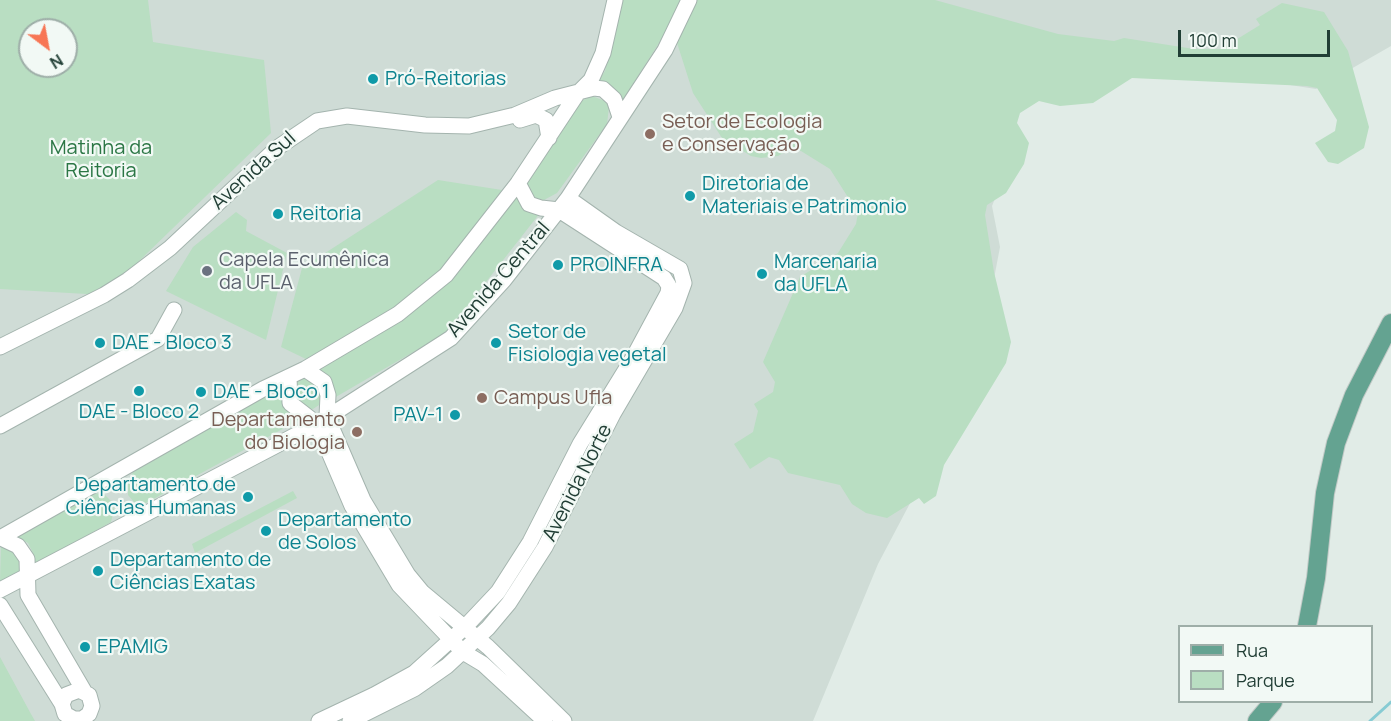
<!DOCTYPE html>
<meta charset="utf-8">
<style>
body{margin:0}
#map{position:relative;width:1391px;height:721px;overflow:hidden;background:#e1ece7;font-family:Manrope,sans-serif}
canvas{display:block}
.legend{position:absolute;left:1178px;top:625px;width:195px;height:78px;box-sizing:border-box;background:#f2f9f5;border:2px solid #9eaea8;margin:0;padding:8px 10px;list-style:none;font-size:18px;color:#213e35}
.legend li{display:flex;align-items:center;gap:12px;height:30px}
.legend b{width:30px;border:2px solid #9eaea8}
.north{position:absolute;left:18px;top:18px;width:60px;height:60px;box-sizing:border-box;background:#f2f9f5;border:2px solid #9eaea8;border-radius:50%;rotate:148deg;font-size:16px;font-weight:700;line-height:24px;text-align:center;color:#213e35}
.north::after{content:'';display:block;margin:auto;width:21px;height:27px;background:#f77655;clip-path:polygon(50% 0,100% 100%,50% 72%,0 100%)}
.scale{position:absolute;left:1178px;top:30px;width:152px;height:27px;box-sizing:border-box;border:3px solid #213e35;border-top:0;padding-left:8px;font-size:18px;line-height:21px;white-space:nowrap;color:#213e35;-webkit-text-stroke:4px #f2f9f5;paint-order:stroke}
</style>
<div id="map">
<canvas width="1391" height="721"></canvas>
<ul class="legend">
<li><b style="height:8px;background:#64a391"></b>Rua</li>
<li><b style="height:16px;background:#b9dec2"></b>Parque</li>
</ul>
<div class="north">N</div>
<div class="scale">100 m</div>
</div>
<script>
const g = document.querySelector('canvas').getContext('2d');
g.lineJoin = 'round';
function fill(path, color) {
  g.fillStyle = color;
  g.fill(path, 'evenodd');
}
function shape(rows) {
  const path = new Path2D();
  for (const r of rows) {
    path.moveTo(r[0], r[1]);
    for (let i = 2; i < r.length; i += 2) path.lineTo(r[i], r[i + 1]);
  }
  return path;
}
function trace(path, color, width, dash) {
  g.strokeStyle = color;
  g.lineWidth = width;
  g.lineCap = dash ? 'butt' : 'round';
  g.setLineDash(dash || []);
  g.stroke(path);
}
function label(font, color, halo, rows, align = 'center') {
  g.font = font + ' Manrope,sans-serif';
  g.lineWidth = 4.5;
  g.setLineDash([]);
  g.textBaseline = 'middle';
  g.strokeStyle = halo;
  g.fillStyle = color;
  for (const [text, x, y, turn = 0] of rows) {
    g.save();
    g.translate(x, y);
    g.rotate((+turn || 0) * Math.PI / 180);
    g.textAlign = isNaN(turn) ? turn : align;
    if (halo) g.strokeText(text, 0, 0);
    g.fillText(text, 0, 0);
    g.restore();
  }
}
fill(shape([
 [0,0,1391,0,1391,46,1316,89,1037,46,1010,100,1010,161,992,206,1000,247,992,289,927,471,878,564,813,721,0,721],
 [30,30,66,30,66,66,30,66]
]), '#cfdcd6');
fill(shape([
 [0,0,148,0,153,42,264,60,271,133,104,295,0,289],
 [30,30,66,30,66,66,30,66],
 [623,0,681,0,675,14,690,0,935,0,1058,34,1114,41,1124,38,1194,49,1221,49,1260,25,1256,19,1282,3,1324,12,1348,51,1369,127,1364,148,1338,164,1328,162,1315,143,1335,131,1337,120,1317,88,1307,86,1132,78,1093,103,1060,106,1039,101,1020,113,1017,123,1029,143,1024,164,1006,193,987,205,985,215,994,272,1011,342,1006,363,944,465,936,496,924,504,919,498,887,518,866,513,852,504,840,485,788,473,779,460,769,457,750,469,734,444,753,432,758,411,754,404,773,392,775,382,763,362,800,277,838,253,856,224,858,213,830,169,801,151,791,148,778,156,761,158,751,156,722,138,693,93,671,24,621,103,598,82,605,71],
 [592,96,605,101,609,107,607,124,557,193,544,200,536,199,529,194,526,181,577,103],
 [438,180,502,190,444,268,394,308,306,359,281,347,302,268],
 [515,193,540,213,446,333,334,398,315,368,396,324,439,291,461,268],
 [236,212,247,220,246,231,287,253,266,340,166,291,193,247],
 [312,376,323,395,319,405,313,409,303,408,298,405,293,385,296,379],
 [285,385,301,419,146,503,134,502,128,495,128,483,133,472],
 [293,491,297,498,195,553,192,544],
 [103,493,112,502,114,510,111,522,35,565,34,555,28,543,14,536,92,494],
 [1,542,21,558,21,570,0,582],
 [0,657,31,714,35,721,0,721]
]), '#b9dec2');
trace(shape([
 [1370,721,1391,702]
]), '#87cbd3', 3);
const minor = shape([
 [520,120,536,115,546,120,549,138],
 [0,347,104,295,128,280,170,248,277,148,317,121,347,116,425,125,469,126,515,115,555,98,594,88,603,89,614,99,620,117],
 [305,369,324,382,328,395,327,417,363,500,408,575,422,592,488,647,564,721],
 [289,377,290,403,317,424,352,506,399,585,463,652,483,664,545,721],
 [0,426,158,339,174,310],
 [0,538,263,389,305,369,398,314,446,275,518,183,577,94,591,80,603,53,615,0],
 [1,538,18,546,27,559,28,595,84,691],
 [0,590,317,424,451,338,504,280,568,198,665,50,689,0],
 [0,605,62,704,65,714,74,719,82,719,89,714,92,706,89,695,79,690,66,695,62,704],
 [319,721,374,695,414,673,465,627,498,592,530,542,580,444,633,358,668,293,669,286,664,278,559,210,541,208,529,204,518,183],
 [350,721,414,689,447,666,488,628,509,603,545,547,613,414,675,308,684,283,680,269,616,232,568,198]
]);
const major = shape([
 [1307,626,1316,578,1325,493,1336,443,1354,395,1391,323],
 [1257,721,1273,702]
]);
trace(minor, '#a4b4ae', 17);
trace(major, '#c1c9c6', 20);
trace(minor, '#fff', 15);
trace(major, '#64a391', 18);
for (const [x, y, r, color] of [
 [373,79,6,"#0f9aa8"],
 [650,134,6,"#8d6e63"],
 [690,196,6,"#0f9aa8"],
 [278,214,6,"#0f9aa8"],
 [558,265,6,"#0f9aa8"],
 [207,271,6,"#6b7280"],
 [762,274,6,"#0f9aa8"],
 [100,343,6,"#0f9aa8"],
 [496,343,6,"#0f9aa8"],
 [139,391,6,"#0f9aa8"],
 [201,392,6,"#0f9aa8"],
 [482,398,6,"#8d6e63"],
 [455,415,6,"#0f9aa8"],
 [357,432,6,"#8d6e63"],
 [248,497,6,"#0f9aa8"],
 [266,531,6,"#0f9aa8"],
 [98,571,6,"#0f9aa8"],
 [85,647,6,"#0f9aa8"]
]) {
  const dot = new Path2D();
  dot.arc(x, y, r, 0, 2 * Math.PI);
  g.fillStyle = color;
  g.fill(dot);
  trace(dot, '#f2f9f5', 2);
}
label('20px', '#0d838f', '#f2f9f5', [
 ["Pró-Reitorias",385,79],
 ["Diretoria de",702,184],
 ["Materiais e Patrimonio",702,207],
 ["Reitoria",290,214],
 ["Marcenaria",774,262],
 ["da UFLA",774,285],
 ["PROINFRA",570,265],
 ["Setor de",508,332],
 ["Fisiologia vegetal",508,355],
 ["DAE - Bloco 3",112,343],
 ["DAE - Bloco 1",213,392],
 ["DAE - Bloco 2",139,412,"center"],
 ["PAV-1",443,415,"right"],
 ["Departamento de",236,485,"right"],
 ["Ciências Humanas",236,508,"right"],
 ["Departamento",278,520],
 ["de Solos",278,543],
 ["Departamento de",110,560],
 ["Ciências Exatas",110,583],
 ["EPAMIG",97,647]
], 'left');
label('20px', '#785e54', '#f2f9f5', [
 ["Setor de Ecologia",662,122],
 ["e Conservação",662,145],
 ["Campus Ufla",494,398],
 ["Departamento",345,420,"right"],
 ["do Biologia",345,443,"right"]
], 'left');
label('20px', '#2a7644', '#f2f9f5', [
 ["Matinha da",101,148],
 ["Reitoria",101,171]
]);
label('20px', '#213e35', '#f2f9f5', [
 ["Avenida Sul",254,171,-42],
 ["Avenida Central",499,280,-49],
 ["Avenida Norte",578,483,-63]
]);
label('20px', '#5b616d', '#f2f9f5', [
 ["Capela Ecumênica",219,260],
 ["da UFLA",219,283]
], 'left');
</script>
